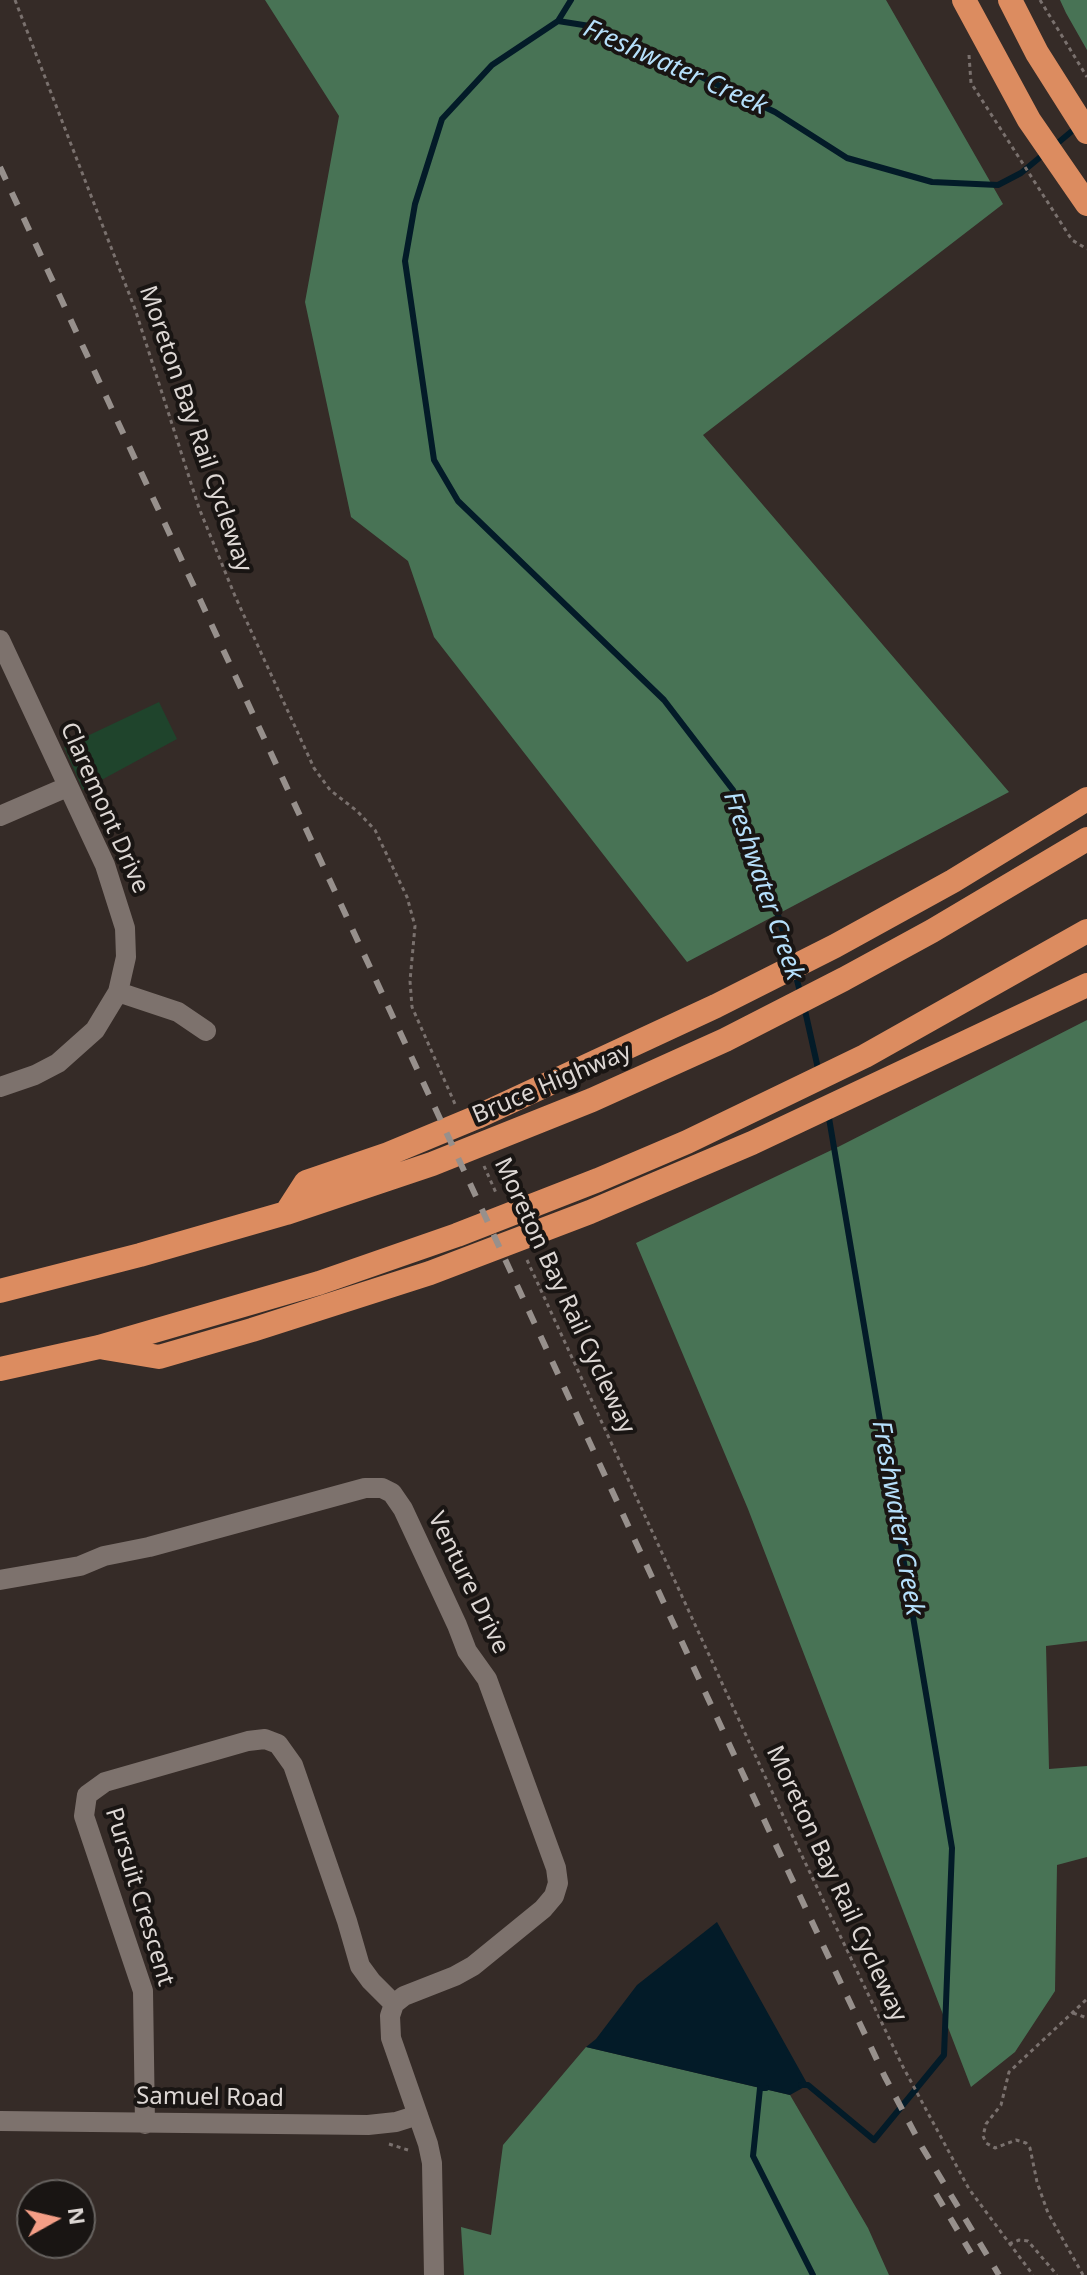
<!DOCTYPE html>
<style>
body{margin:0}
#map{position:relative;width:1087px;height:2275px;overflow:hidden;background:#352b27;font-family:"Noto Sans",sans-serif}
canvas{display:block}
.north{position:absolute;left:16px;top:2179px;width:80px;height:80px;box-sizing:border-box;background:#191513;border:2px solid #676360;border-radius:50%;rotate:82deg;font-size:22px;font-weight:700;line-height:32px;text-align:center;color:#ddd7d4}
.north::after{content:'';display:block;margin:auto;width:28px;height:36px;background:#f49e86;clip-path:polygon(50% 0,100% 100%,50% 72%,0 100%)}
</style>
<div id="map">
<canvas width="1087" height="2275"></canvas>
<div class="north">N</div>
</div>
<script>
const g = document.querySelector('canvas').getContext('2d');
g.lineJoin = 'round';
function fill(path, color) {
  g.fillStyle = color;
  g.fill(path, 'evenodd');
}
function shape(rows) {
  const path = new Path2D();
  for (const r of rows) {
    path.moveTo(r[0], r[1]);
    for (let i = 2; i < r.length; i += 2) path.lineTo(r[i], r[i + 1]);
  }
  return path;
}
function trace(path, color, width, dash) {
  g.strokeStyle = color;
  g.lineWidth = width;
  g.lineCap = dash ? 'butt' : 'round';
  g.setLineDash(dash || []);
  g.stroke(path);
}
function label(font, color, halo, rows, align = 'center') {
  g.font = font + ' "Noto Sans",sans-serif';
  g.lineWidth = 8;
  g.setLineDash([]);
  g.textBaseline = 'middle';
  g.strokeStyle = halo;
  g.fillStyle = color;
  for (const [text, x, y, turn = 0] of rows) {
    g.save();
    g.translate(x, y);
    g.rotate((+turn || 0) * Math.PI / 180);
    g.textAlign = isNaN(turn) ? turn : align;
    if (halo) g.strokeText(text, 0, 0);
    g.fillText(text, 0, 0);
    g.restore();
  }
}
fill(shape([
 [159,702,177,739,83,790,64,747]
]), '#1f442c');
fill(shape([
 [265,0,886,0,1003,204,703,435,1009,792,687,962,434,637,408,561,351,517,305,302,339,116],
 [1060,0,1087,0,1087,50,1066,13],
 [1087,1020,1087,1641,1046,1646,1049,1769,1087,1766,1087,1857,1057,1865,1055,1991,1015,2052,971,2087,748,1509,636,1243,838,1147],
 [586,2047,790,2095,868,2228,889,2275,464,2275,461,2227,491,2235,503,2145]
]), '#487355');
fill(shape([
 [717,1922,808,2085,790,2095,586,2047,596,2039,637,1985]
]), '#031b28');
trace(shape([
 [571,0,558,21,492,65,442,119,415,204,405,261,434,460,458,501,664,700,733,790,770,889,792,961],
 [558,21,596,27,775,112,847,158,932,182,998,185,1021,173,1044,154],
 [1053,147,1078,126],
 [795,972,801,996],
 [804,1006,819,1073],
 [801,2085,808,2085,874,2140,944,2055,952,1848,828,1112],
 [766,2088,760,2088,753,2156,813,2275]
]), '#031b28', 6);
trace(shape([
 [15,0,135,309,199,508,235,596,314,768,330,790,357,811,375,830,407,897,415,926,410,981,412,1007,455,1104],
 [1040,0,1087,77],
 [969,55,971,83,1072,240,1087,249],
 [484,1166,497,1195],
 [527,1260,792,1835,902,2065,969,2189,1033,2275],
 [1073,2013,1087,2018],
 [389,2144,408,2150],
 [1009,2244,1019,2240,1028,2241,1057,2275],
 [1083,2275,1048,2213,1037,2182,1030,2148,1026,2143,1016,2140,995,2148,986,2143,983,2136,986,2124,1001,2105,1009,2072,1087,1999]
]), '#7a716e', 3, [4, 4]);
trace(shape([
 [0,640,105,865,125,928,126,957,118,992,95,1030,58,1063,35,1075,0,1087],
 [0,816,67,787],
 [118,992,178,1012,206,1031],
 [0,1580,80,1566,104,1556,149,1547,365,1488,382,1488,392,1493,403,1509,457,1625,467,1651,487,1679,556,1868,558,1883,554,1896,543,1909,473,1966,455,1976,404,1996,394,2004],
 [394,2004,390,2016,391,2038,428,2144,432,2163,434,2275],
 [0,2121,368,2125,396,2122,418,2115],
 [145,2124,143,1991,84,1816,87,1795,105,1782,248,1741,265,1739,278,1744,293,1765,347,1921,360,1966,371,1981,394,2004]
]), '#7d726d', 20);
trace(shape([
 [964,0,1029,120,1087,204],
 [1010,0,1037,53,1087,132],
 [286,1213,306,1182,388,1154,477,1117,716,1006,835,946,953,881,1087,799],
 [0,1291,140,1255,286,1213,432,1164,592,1100,725,1040,844,979,932,931,1087,839],
 [105,1348,159,1357,252,1330,430,1273,590,1212,752,1143,1087,985],
 [0,1369,99,1347,319,1283,457,1235,598,1180,687,1142,865,1056,1087,931]
]), '#dc8c60', 24);
trace(shape([
 [0,167,767,1826,885,2077,922,2147,999,2275],
 [936,2194,971,2253]
]), '#97908c', 6, [14, 14]);
label('24px', '#ddd7d4', '#191513', [
 ["Moreton Bay Rail Cycleway",195,429,71],
 ["Claremont Drive",104,808,66],
 ["Bruce Highway",552,1084,-23],
 ["Moreton Bay Rail Cycleway",564,1296,65],
 ["Venture Drive",468,1583,64],
 ["Moreton Bay Rail Cycleway",836,1884,65],
 ["Pursuit Crescent",139,1897,73],
 ["Samuel Road",210,2098,1]
]);
label('italic 26px', '#b5dffb', '#191513', [
 ["Freshwater Creek",675,68,24],
 ["Freshwater Creek",763,886,71],
 ["Freshwater Creek",897,1518,80]
]);
</script>
